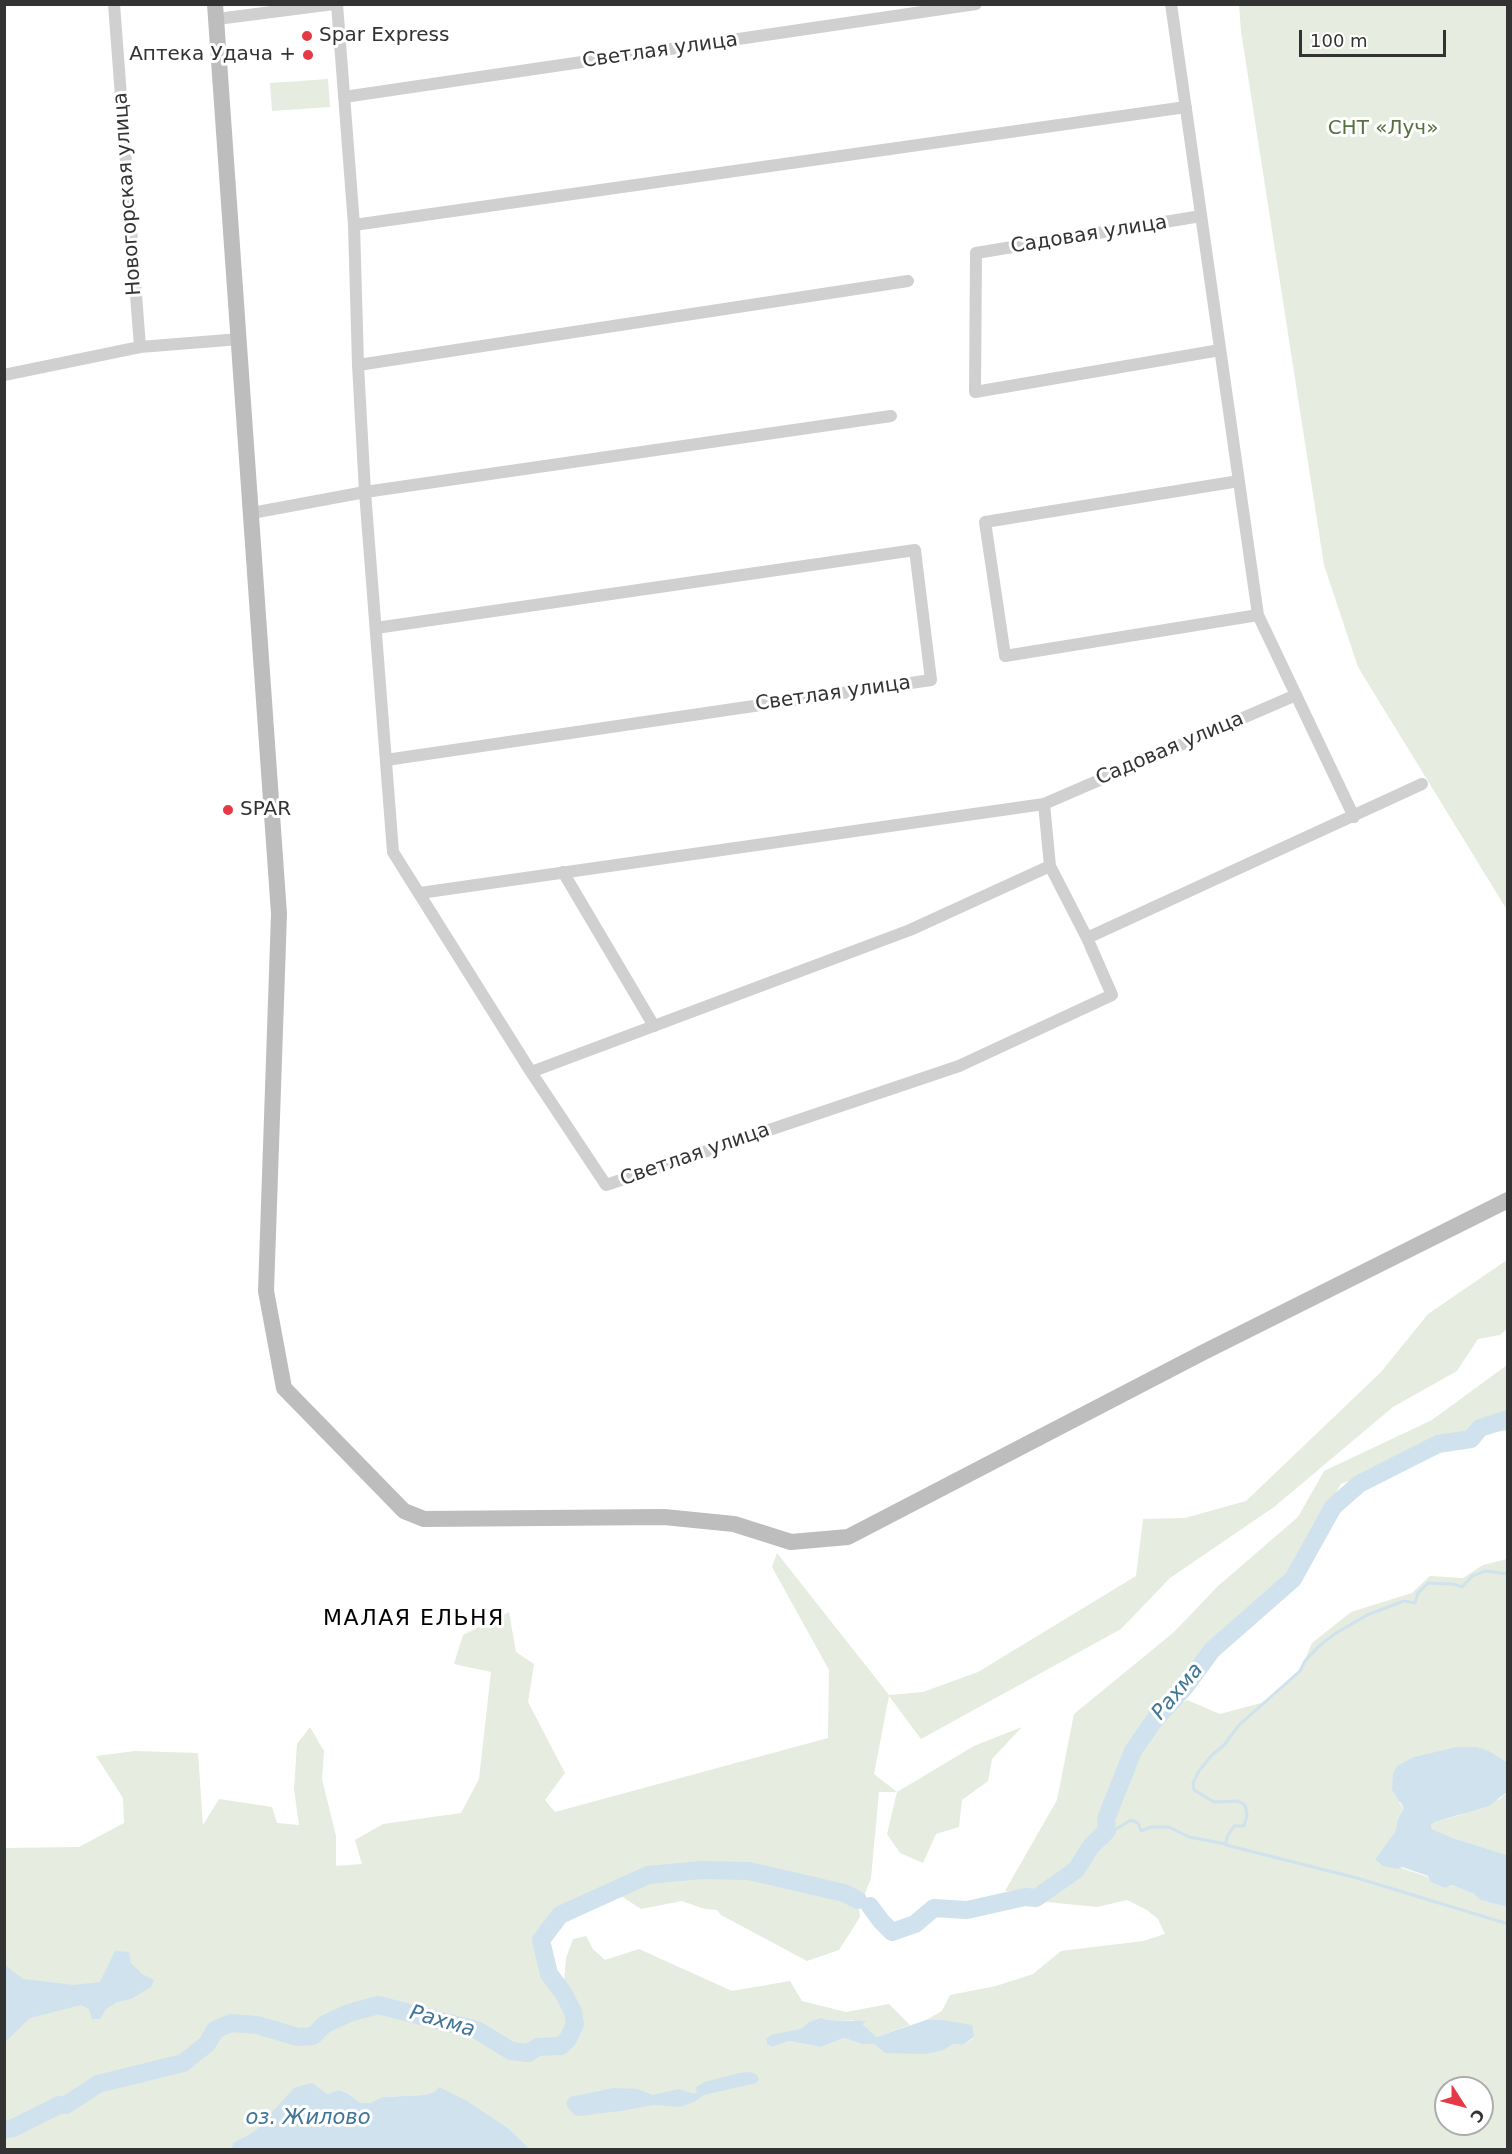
<!DOCTYPE html>
<meta charset="utf-8">
<style>
body{margin:0}
#map{position:relative;width:1512px;height:2154px;overflow:hidden;background:#fff;font-family:"DejaVu Sans",sans-serif}
canvas{display:block}
.frame{position:absolute;inset:0;border:6px solid #333;pointer-events:none}
.north{position:absolute;left:1434px;top:2076px;width:60px;height:60px;box-sizing:border-box;background:#fff;border:2px solid #adadad;border-radius:50%;rotate:126deg;font-size:16px;font-weight:700;line-height:24px;text-align:center;color:#333}
.north::after{content:'';display:block;margin:auto;width:21px;height:27px;background:#e63946;clip-path:polygon(50% 0,100% 100%,50% 72%,0 100%)}
.scale{position:absolute;left:1299px;top:30px;width:147px;height:27px;box-sizing:border-box;border:3px solid #333;border-top:0;padding-left:8px;font-size:18px;line-height:21px;white-space:nowrap;color:#333;-webkit-text-stroke:4px #fff;paint-order:stroke}
</style>
<div id="map">
<canvas width="1512" height="2154"></canvas>
<div class="frame"></div>
<div class="north">С</div>
<div class="scale">100 m</div>
</div>
<script>
const g = document.querySelector('canvas').getContext('2d');
g.lineJoin = 'round';
function fill(path, color) {
  g.fillStyle = color;
  g.fill(path, 'evenodd');
}
function shape(rows) {
  const path = new Path2D();
  for (const r of rows) {
    path.moveTo(r[0], r[1]);
    for (let i = 2; i < r.length; i += 2) path.lineTo(r[i], r[i + 1]);
  }
  return path;
}
function trace(path, color, width, dash) {
  g.strokeStyle = color;
  g.lineWidth = width;
  g.lineCap = dash ? 'butt' : 'round';
  g.setLineDash(dash || []);
  g.stroke(path);
}
function label(font, color, halo, rows, align = 'center') {
  g.font = font + ' "DejaVu Sans",sans-serif';
  g.lineWidth = 6;
  g.setLineDash([]);
  g.textBaseline = 'middle';
  g.strokeStyle = halo;
  g.fillStyle = color;
  for (const [text, x, y, turn = 0] of rows) {
    g.save();
    g.translate(x, y);
    g.rotate((+turn || 0) * Math.PI / 180);
    g.textAlign = isNaN(turn) ? turn : align;
    if (halo) g.strokeText(text, 0, 0);
    g.fillText(text, 0, 0);
    g.restore();
  }
}
fill(shape([
 [1239,5,1507,5,1507,910,1358,667,1324,565,1241,31],
 [328,79,330,107,272,111,270,83],
 [1507,1260,1507,1329,1500,1335,1478,1339,1457,1371,1393,1407,1274,1507,1170,1578,1121,1629,921,1739,889,1696,874,1774,897,1792,974,1746,1022,1727,992,1759,988,1781,962,1800,959,1827,936,1834,923,1863,900,1853,887,1834,897,1792,879,1792,871,1878,864,1896,858,1900,860,1917,839,1950,807,1961,721,1915,717,1910,705,1909,682,1901,641,1909,612,1890,560,1915,541,1940,549,1974,563,1993,566,1958,573,1939,586,1936,593,1949,605,1960,639,1949,732,1991,790,1981,802,2001,846,2012,889,2004,910,2025,876,2037,853,2020,826,2020,809,2022,800,2029,766,2039,767,2044,772,2047,789,2041,821,2047,844,2038,862,2044,874,2044,885,2053,944,2050,953,2044,963,2045,971,2040,974,2037,942,2020,926,2020,942,2011,950,1995,996,1986,1033,1974,1061,1951,1143,1941,1165,1934,1158,1919,1147,1910,1127,1900,1097,1907,1047,1902,1036,1898,1076,1870,1091,1846,1107,1831,1106,1819,1130,1760,1098,1830,1071,1865,1032,1890,1005,1891,1057,1800,1074,1714,1174,1632,1218,1586,1298,1517,1324,1471,1432,1420,1507,1365,1507,1431,1465,1433,1341,1484,1287,1578,1199,1656,1146,1721,1134,1748,1155,1719,1187,1700,1220,1714,1265,1702,1300,1671,1312,1643,1351,1612,1412,1593,1430,1576,1463,1578,1483,1565,1507,1559,1507,1762,1489,1751,1399,1803,1404,1808,1398,1820,1395,1832,1375,1859,1428,1877,1430,1882,1445,1888,1452,1885,1474,1894,1482,1900,1507,1907,1507,2149,530,2149,508,2128,469,2102,435,2092,424,2095,382,2097,371,2104,361,2103,347,2093,339,2090,327,2094,244,2137,233,2143,231,2149,5,2149,4,1848,79,1847,124,1823,123,1798,96,1756,135,1751,198,1753,203,1825,219,1799,272,1807,277,1823,299,1825,294,1789,297,1744,310,1727,324,1751,322,1779,336,1836,336,1866,362,1864,355,1840,383,1824,461,1813,479,1779,491,1672,454,1664,463,1635,509,1612,516,1652,534,1664,528,1702,565,1773,545,1800,555,1812,828,1738,829,1670,772,1567,777,1553,889,1695,923,1692,978,1672,1136,1576,1143,1519,1185,1518,1246,1501,1381,1372,1428,1314],
 [1446,2088,1482,2088,1482,2124,1446,2124],
 [1507,1792,1507,1855,1453,1838,1432,1829,1431,1825,1435,1822,1457,1816,1500,1799]
]), '#e6ecdf');
fill(shape([
 [1457,1747,1476,1747,1489,1751,1507,1762,1507,1792,1489,1806,1435,1822,1431,1825,1432,1829,1453,1838,1507,1855,1507,1907,1481,1900,1474,1894,1452,1885,1445,1888,1430,1882,1428,1876,1402,1867,1398,1869,1383,1866,1375,1859,1395,1832,1398,1819,1404,1808,1392,1790,1393,1774,1397,1766,1414,1757],
 [115,1951,129,1952,131,1963,142,1974,154,1980,151,1987,131,1999,117,2002,106,2009,100,2019,92,2019,89,2009,81,2005,30,2018,5,2042,5,1965,23,1979,74,1985,100,1982],
 [821,2018,826,2020,866,2021,862,2024,876,2037,926,2020,942,2020,972,2025,974,2037,963,2045,953,2044,944,2050,925,2054,885,2053,874,2044,862,2044,844,2038,821,2047,789,2041,772,2047,767,2044,766,2039,771,2035,800,2029,809,2022],
 [751,2072,757,2075,759,2080,756,2083,704,2095,694,2102,680,2107,654,2105,620,2111,579,2116,575,2115,568,2108,566,2102,570,2097,613,2088,637,2089,653,2095,679,2089,694,2094,697,2092,696,2087,705,2082,739,2073],
 [312,2083,327,2094,339,2090,347,2093,361,2103,371,2103,382,2097,424,2095,435,2092,439,2087,469,2102,508,2128,530,2149,231,2149,233,2143,255,2131,294,2088]
]), '#cfe2ee');
trace(shape([
 [1107,1831,1113,1831,1131,1820,1138,1823,1141,1831,1151,1827,1169,1827,1189,1837,1226,1844,1227,1837,1234,1826,1244,1826,1247,1815,1245,1805,1238,1801,1214,1802,1194,1790,1193,1783,1199,1771,1211,1756,1224,1745,1239,1725,1300,1671,1305,1661,1317,1648,1333,1635,1367,1615,1404,1601,1415,1603,1418,1593,1428,1583,1453,1584,1462,1587,1472,1576,1486,1571,1508,1574],
 [1226,1845,1357,1878,1508,1924]
]), '#cfe2ee', 3);
trace(shape([
 [870,1906,881,1921,892,1932,915,1924,934,1908,967,1910,1025,1897,1036,1898,1076,1870,1091,1846,1107,1831,1106,1819,1133,1751,1155,1719,1185,1687,1212,1650,1293,1579,1333,1507,1359,1484,1438,1444,1471,1439,1480,1428,1508,1419],
 [4,2130,13,2128,59,2105,66,2105,98,2084,183,2063,207,2044,215,2030,231,2023,257,2025,298,2037,313,2036,325,2024,349,2013,378,2005,477,2030,511,2051,528,2053,538,2047,561,2046,568,2039,575,2024,573,2012,564,1994,549,1974,541,1940,560,1915,648,1875,701,1870,749,1871,844,1893,858,1900]
]), '#cfe2ee', 18);
trace(shape([
 [114,4,140,347],
 [337,4,354,225,358,365,365,492,393,852,531,1072,606,1185,959,1066,1112,995,1087,938,1050,866,1044,804],
 [1171,4,1258,615,1354,817],
 [217,19,334,4],
 [344,97,976,4],
 [1201,216,976,253,975,392,1220,350],
 [354,225,1186,107],
 [358,365,908,281],
 [4,375,140,347,240,339],
 [1239,481,985,522,1005,656,1258,615],
 [252,513,365,492,891,416],
 [376,628,915,550,931,680,386,760],
 [563,872,654,1026],
 [420,893,1044,804,1296,695],
 [1087,938,1422,784],
 [531,1072,910,930,1050,866]
]), '#d0d0d0', 12);
trace(shape([
 [215,4,279,914,266,1291,284,1388,404,1511,424,1519,664,1517,734,1524,791,1542,848,1537,1204,1352,1508,1200]
]), '#bdbdbd', 16);
for (const [x, y, r, color] of [
 [307,36,6,"#e63946"],
 [308,55,6,"#e63946"],
 [228,810,6,"#e63946"]
]) {
  const dot = new Path2D();
  dot.arc(x, y, r, 0, 2 * Math.PI);
  g.fillStyle = color;
  g.fill(dot);
  trace(dot, '#fff', 2);
}
label('20px', '#333', '#fff', [
 ["Spar Express",319,36],
 ["Аптека Удача +",296,55,"right"],
 ["SPAR",240,810]
], 'left');
label('20px', '#333', '#fff', [
 ["Светлая улица",660,51,-8],
 ["Новогорская улица",128,194,-94],
 ["Садовая улица",1089,235,-9],
 ["Светлая улица",833,694,-8],
 ["Садовая улица",1170,749,-23],
 ["Светлая улица",695,1155,-19]
]);
label('20px', '#56703f', '#fff', [
 ["СНТ «Луч»",1383,129]
]);
label('italic 21px', '#3f7597', '#fff', [
 ["Рахма",1178,1692,-50],
 ["Рахма",442,2022,16],
 ["оз. Жилово",308,2119]
]);
g.letterSpacing = '1.5px';
label('22px', '#000', '#fff', [
 ["МАЛАЯ ЕЛЬНЯ",414,1619]
]);
g.letterSpacing = '0px';
</script>
